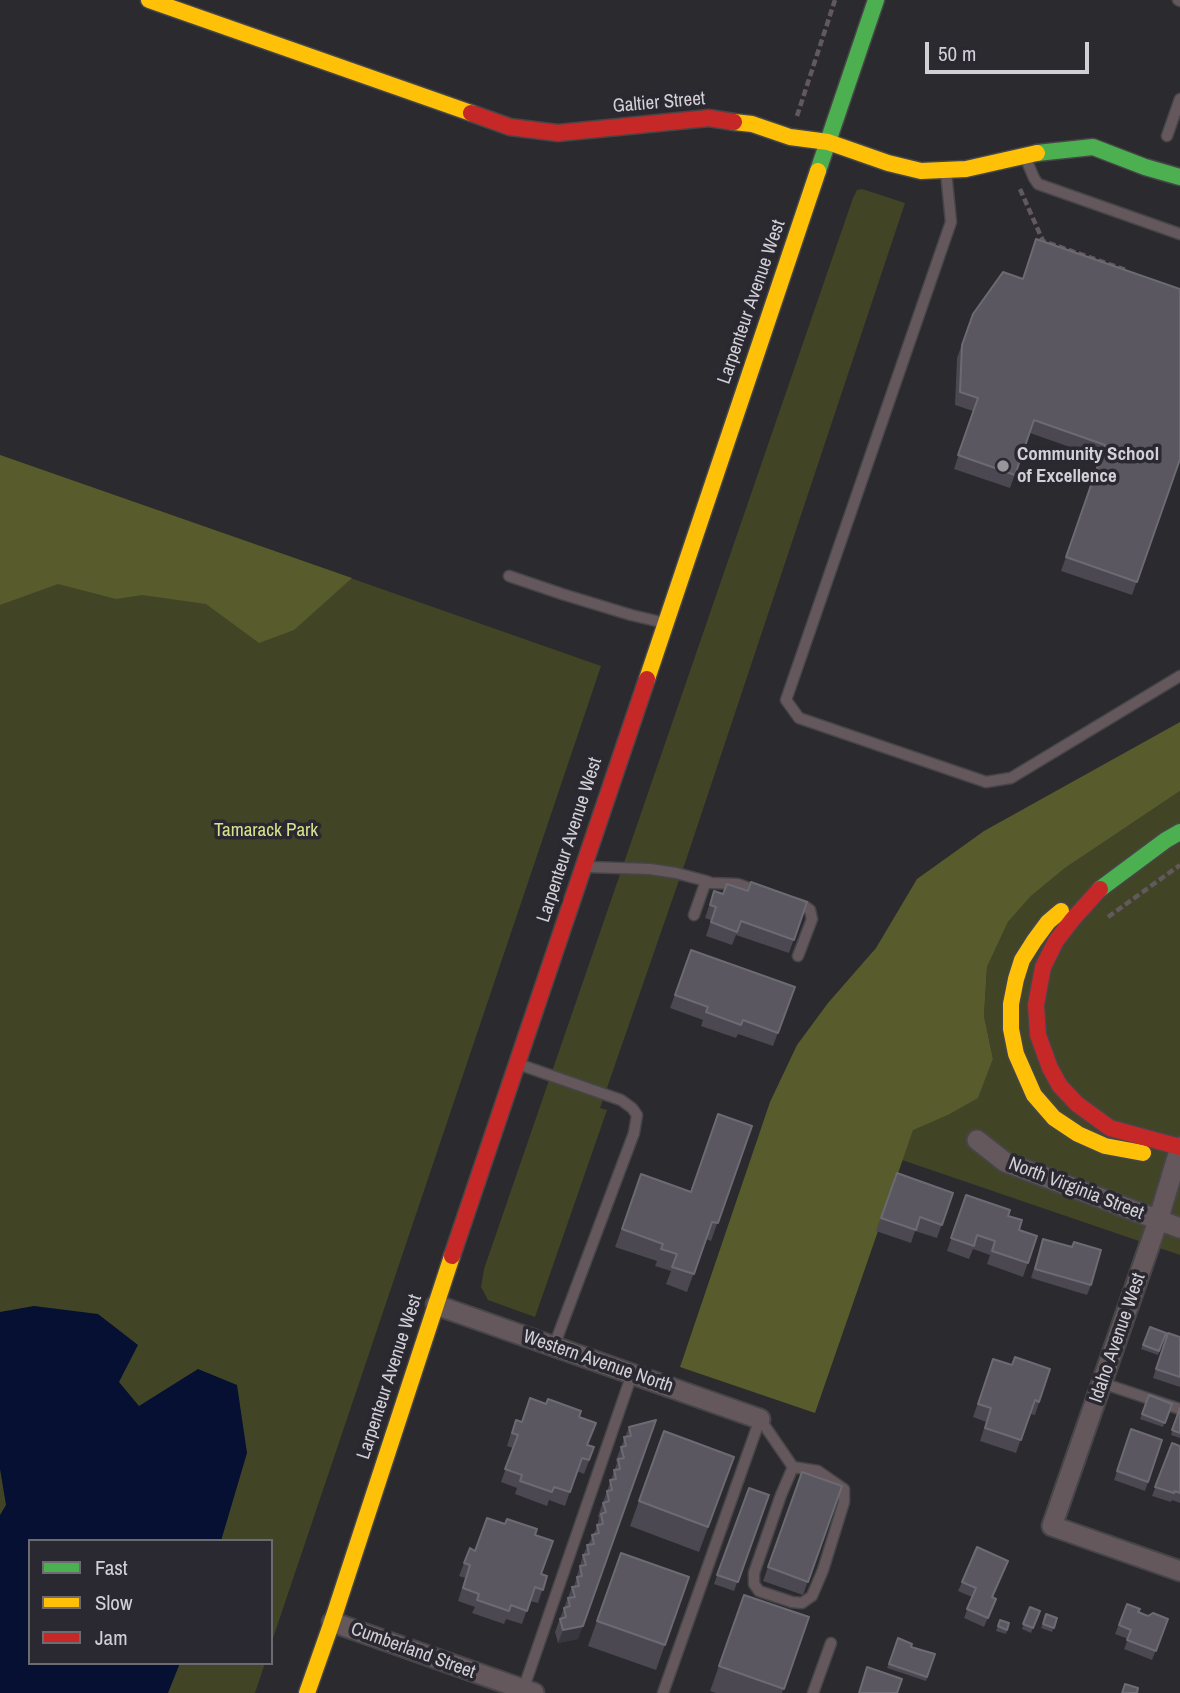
<!DOCTYPE html>
<style>
body{margin:0}
#map{position:relative;width:1180px;height:1693px;overflow:hidden;background:#2b2a2e;font-family:"Archivo Narrow",sans-serif}
canvas{display:block}
.legend{position:absolute;left:28px;top:1539px;width:245px;height:126px;box-sizing:border-box;background:#2a2830;border:2px solid #6d6b72;margin:0;padding:9px 12px;list-style:none;font-size:21px;color:#d2d0d6}
.legend li{display:flex;align-items:center;gap:14px;height:35px}
.legend b{width:35px;border:2px solid #6d6b72}
.scale{position:absolute;left:925px;top:42px;width:164px;height:32px;box-sizing:border-box;border:4px solid #d2d0d6;border-top:0;padding-left:9px;font-size:21px;line-height:24px;white-space:nowrap;color:#d2d0d6;-webkit-text-stroke:5px #2a2830;paint-order:stroke}
</style>
<div id="map">
<canvas width="1180" height="1693"></canvas>
<ul class="legend">
<li><b style="height:9px;background:#4caf50"></b>Fast</li>
<li><b style="height:9px;background:#ffc107"></b>Slow</li>
<li><b style="height:9px;background:#c62828"></b>Jam</li>
</ul>
<div class="scale">50 m</div>
</div>
<script>
const g = document.querySelector('canvas').getContext('2d');
g.lineJoin = 'round';
function fill(path, color) {
  g.fillStyle = color;
  g.fill(path, 'evenodd');
}
function shape(rows) {
  const path = new Path2D();
  for (const r of rows) {
    path.moveTo(r[0], r[1]);
    for (let i = 2; i < r.length; i += 2) path.lineTo(r[i], r[i + 1]);
  }
  return path;
}
function trace(path, color, width, dash) {
  g.strokeStyle = color;
  g.lineWidth = width;
  g.lineCap = dash ? 'butt' : 'round';
  g.setLineDash(dash || []);
  g.stroke(path);
}
function label(font, color, halo, rows, align = 'center') {
  g.font = font + ' "Archivo Narrow",sans-serif';
  g.lineWidth = 7;
  g.setLineDash([]);
  g.textBaseline = 'middle';
  g.strokeStyle = halo;
  g.fillStyle = color;
  for (const [text, x, y, turn = 0] of rows) {
    g.save();
    g.translate(x, y);
    g.rotate((+turn || 0) * Math.PI / 180);
    g.textAlign = isNaN(turn) ? turn : align;
    if (halo) g.strokeText(text, 0, 0);
    g.fillText(text, 0, 0);
    g.restore();
  }
}
fill(shape([
 [862,189,905,203,686,860,600,1108,607,1110,535,1317,488,1300,481,1287,484,1269,853,198,857,190],
 [0,455,601,666,271,1644,271,1541,30,1541,30,1663,265,1663,255,1693,0,1693],
 [1180,791,1180,1255,902,1160,913,1129,948,1115,978,1097,993,1059,984,1016,987,967,1008,922,1031,896,1065,868]
]), '#424525');
fill(shape([
 [0,455,352,578,294,630,259,643,206,604,142,595,116,599,58,584,0,605],
 [1180,722,1180,791,1065,868,1031,896,1008,922,987,967,984,1016,993,1059,978,1098,948,1115,913,1130,815,1413,680,1367,770,1102,797,1045,828,1003,876,948,917,879,984,831]
]), '#585b2b');
fill(shape([
 [34,1306,98,1314,138,1345,119,1382,139,1406,198,1369,237,1385,247,1453,221,1541,30,1541,30,1663,180,1663,168,1693,0,1693,0,1515,6,1505,0,1469,0,1312]
]), '#051033');
const lane = shape([
 [1178,0,1180,1],
 [1167,136,1180,99],
 [1025,157,1034,178,1038,184,1180,234],
 [946,172,951,222,786,700,799,718,986,782,1011,778,1180,676],
 [509,576,562,594,631,615,665,623],
 [587,867,650,869,676,873,706,881],
 [794,903,806,907,810,910,812,919,798,956],
 [694,915,706,881,711,883,738,884,760,892],
 [518,1064,621,1100,632,1108,637,1115,634,1133,554,1346],
 [1102,1383,1180,1409],
 [760,1419,793,1467,781,1495,754,1573,754,1584,759,1591,792,1602,802,1603,812,1596,823,1570,844,1502,844,1489,818,1471,793,1467],
 [523,1690,632,1374],
 [663,1693,760,1419],
 [813,1693,831,1643]
]);
const street = shape([
 [977,1140,1005,1162,1180,1228],
 [1180,1147,1158,1221,1052,1526,1180,1571],
 [436,1305,760,1419],
 [332,1622,534,1693]
]);
const fast = shape([
 [1037,153,1093,147,1145,167,1180,177],
 [818,171,876,0],
 [1100,889,1166,840,1180,832]
]);
const slow = shape([
 [149,0,471,113],
 [734,122,752,124,790,137,828,142,888,163,921,171,966,169,1037,153],
 [647,679,818,171],
 [1061,911,1048,922,1034,941,1022,960,1016,979,1011,1004,1011,1029,1016,1054,1034,1095,1054,1118,1078,1134,1105,1146,1143,1153],
 [307,1693,332,1622,452,1256]
]);
const jam = shape([
 [471,113,510,127,558,133,709,118,734,122],
 [1100,889,1072,920,1056,941,1043,967,1036,1005,1038,1035,1050,1068,1060,1086,1077,1104,1110,1128,1180,1147],
 [452,1256,647,679]
]);
trace(lane, '#464548', 13);
trace(street, '#464548', 23);
trace(fast, '#464548', 19);
trace(slow, '#464548', 19);
trace(jam, '#464548', 19);
trace(shape([
 [797,116,835,0],
 [1020,189,1043,241,1126,270],
 [1108,917,1180,865]
]), '#61595d', 4.5, [7, 3.5]);
trace(lane, '#65585c', 10);
trace(street, '#65585c', 19);
trace(fast, '#4caf50', 16);
trace(slow, '#ffc107', 16);
trace(jam, '#c62828', 16);
fill(shape([
 [973,314,1180,459,1132,595,1061,571,1101,458,1030,433,1010,488,954,469,973,411,955,405,957,358],
 [714,891,723,894,748,891,807,902,789,953,736,935,732,945,706,936,711,920,705,918],
 [691,950,795,987,773,1046,738,1034,736,1038,701,1026,703,1020,670,1008],
 [752,1126,711,1241,706,1239,687,1292,666,1284,671,1271,655,1266,657,1261,615,1247,641,1174,691,1192],
 [897,1173,953,1193,937,1238,915,1231,911,1243,876,1231],
 [966,1195,1008,1216,1019,1230,1037,1236,1023,1277,987,1264,990,1255,973,1249,969,1259,947,1251],
 [1043,1239,1091,1285,1087,1295,1031,1278],
 [1150,1327,1166,1333,1158,1355,1141,1349],
 [1168,1333,1180,1337,1180,1387,1153,1378],
 [993,1359,1012,1365,1050,1369,1035,1415,1030,1414,1016,1453,980,1441,986,1422,973,1417],
 [1149,1395,1172,1404,1163,1427,1140,1419],
 [1180,1408,1180,1438,1171,1435],
 [579,1417,588,1445,589,1461,584,1474,577,1471,565,1506,549,1500,547,1506,515,1494,517,1488,501,1482,513,1448,507,1446,511,1433,522,1421],
 [656,1420,578,1639,558,1643,555,1632,559,1621,572,1587,574,1587,583,1555,596,1529,599,1518,598,1516,617,1463,616,1460,629,1427],
 [1131,1429,1162,1440,1145,1491,1114,1480],
 [664,1431,734,1457,699,1552,630,1526],
 [1172,1443,1180,1446,1180,1503,1172,1500,1171,1502,1152,1496],
 [802,1472,842,1486,803,1595,763,1581],
 [749,1488,769,1495,734,1591,714,1584],
 [535,1535,541,1574,547,1576,538,1603,530,1601,522,1624,506,1619,504,1624,472,1613,475,1607,458,1601,465,1578,459,1576,470,1548,475,1551],
 [621,1553,689,1577,656,1670,588,1646],
 [1008,1561,993,1597,996,1599,984,1627,964,1618,972,1597,958,1591,962,1582],
 [744,1595,809,1617,782,1693,716,1693,710,1691],
 [1127,1604,1138,1612,1148,1616,1168,1619,1152,1660,1124,1649,1128,1639,1115,1634],
 [1030,1607,1040,1611,1031,1633,1022,1629],
 [1046,1614,1057,1618,1052,1632,1041,1628],
 [1000,1620,1009,1623,1006,1634,996,1631],
 [898,1638,911,1647,935,1654,926,1681,887,1668]
]), '#4b4852');
fill(shape([
 [583,1626,578,1639,558,1643,563,1630]
]), '#38363e');
const building = shape([
 [1036,239,1180,289,1180,459,1137,582,1066,557,1105,445,1034,420,1015,475,958,455,978,398,960,392,962,345,973,314,1003,272,1023,279,1036,239],
 [751,882,807,902,794,940,741,921,737,932,711,922,716,907,710,905,714,891,723,894,727,884,748,891,751,882],
 [691,950,795,987,778,1033,743,1020,741,1025,706,1012,708,1007,675,995,691,950],
 [718,1114,752,1126,718,1223,712,1222,694,1274,672,1267,677,1254,661,1249,663,1244,622,1229,641,1174,691,1192,718,1114],
 [897,1173,953,1193,942,1225,920,1217,916,1230,881,1218,897,1173],
 [966,1195,1010,1210,1008,1216,1022,1220,1019,1230,1037,1236,1028,1263,992,1251,995,1241,977,1235,974,1246,951,1238,966,1195],
 [1043,1239,1072,1247,1074,1242,1101,1250,1091,1285,1035,1269,1043,1239],
 [1150,1327,1166,1333,1159,1351,1143,1345,1150,1327],
 [1168,1333,1180,1337,1180,1377,1156,1369,1168,1333],
 [1015,1357,1050,1369,1039,1402,1035,1400,1021,1440,985,1428,991,1408,978,1404,993,1359,1012,1365,1015,1357],
 [1149,1395,1172,1404,1165,1423,1142,1414,1149,1395],
 [530,1398,546,1404,548,1399,581,1411,579,1417,596,1423,587,1445,594,1447,589,1460,582,1458,570,1492,554,1487,552,1492,520,1481,522,1475,505,1469,518,1435,512,1433,516,1420,522,1422,530,1398],
 [1180,1408,1180,1433,1172,1430,1180,1408],
 [656,1420,583,1626,563,1630,560,1619,566,1617,564,1608,570,1606,568,1598,575,1597,572,1587,579,1586,577,1577,582,1576,580,1566,586,1565,583,1555,589,1554,587,1545,594,1544,592,1535,599,1533,597,1525,603,1524,601,1514,606,1512,603,1503,609,1501,607,1491,612,1490,610,1480,616,1479,614,1470,620,1469,618,1459,624,1458,621,1447,626,1446,624,1437,631,1436,629,1427,656,1420],
 [1131,1429,1162,1440,1148,1482,1117,1471,1131,1429],
 [664,1431,734,1457,708,1527,639,1501,664,1431],
 [1172,1443,1180,1446,1180,1493,1175,1491,1174,1493,1155,1487,1172,1443],
 [802,1472,842,1486,808,1582,768,1567,802,1472],
 [749,1488,769,1495,738,1582,717,1575,749,1488],
 [487,1518,505,1524,507,1519,537,1529,535,1535,553,1541,541,1574,547,1576,543,1590,535,1587,527,1611,511,1605,509,1611,477,1600,479,1594,463,1588,470,1565,464,1563,470,1548,475,1551,487,1518],
 [977,1547,1008,1561,992,1597,996,1599,988,1618,967,1609,976,1588,962,1582,977,1547],
 [621,1553,689,1577,665,1645,597,1621,621,1553],
 [744,1595,809,1617,784,1689,719,1666,744,1595],
 [1127,1604,1140,1609,1138,1612,1148,1616,1153,1613,1168,1619,1156,1651,1127,1640,1131,1630,1119,1625,1127,1604],
 [1030,1607,1040,1611,1033,1628,1023,1624,1030,1607],
 [1046,1614,1057,1618,1054,1628,1043,1624,1046,1614],
 [1000,1620,1009,1623,1007,1630,998,1626,1000,1620],
 [898,1638,912,1644,911,1647,935,1654,927,1677,889,1664,898,1638],
 [867,1667,902,1679,897,1693,859,1693,867,1667],
 [1125,1684,1138,1688,1137,1693,1122,1693,1125,1684]
]);
fill(building, '#5a5760');
trace(building, '#6c6a73', 2);
for (const [x, y, r, color] of [
 [1003,466,7,"#98969b"]
]) {
  const dot = new Path2D();
  dot.arc(x, y, r, 0, 2 * Math.PI);
  g.fillStyle = color;
  g.fill(dot);
  trace(dot, '#2a2830', 2.5);
}
label('19px', '#d2d0d6', '#2a2830', [
 ["Galtier Street",659,103,-5],
 ["Larpenteur Avenue West",752,302,-71],
 ["Larpenteur Avenue West",570,840,-72],
 ["North Virginia Street",1076,1189,21],
 ["Idaho Avenue West",1118,1338,-71],
 ["Western Avenue North",598,1362,19],
 ["Larpenteur Avenue West",390,1377,-72],
 ["Cumberland Street",413,1651,20]
]);
label('bold 19px', '#d2d0d6', '#2a2830', [
 ["Community School",1017,455],
 ["of Excellence",1017,477]
], 'left');
label('19px', '#dae18c', '#2a2830', [
 ["Tamarack Park",266,831]
]);
</script>
